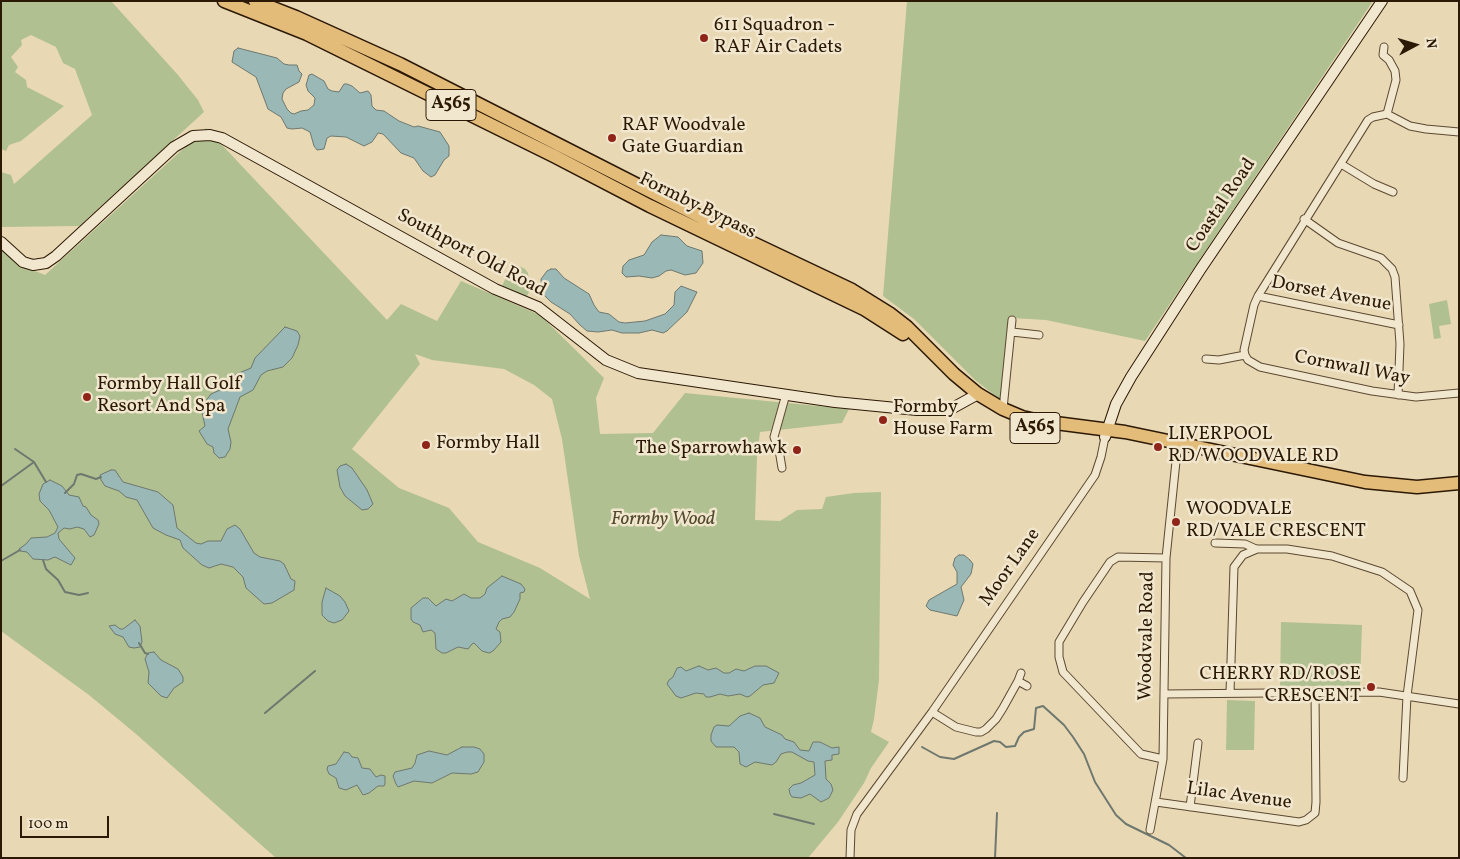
<!DOCTYPE html>
<style>
body{margin:0}
#map{position:relative;width:1460px;height:859px;overflow:hidden;background:#e9d8b4;font-family:Vollkorn,serif}
canvas{display:block}
.frame{position:absolute;inset:0;border:2px solid #2c1905;pointer-events:none}
.north{position:absolute;left:1390px;top:20px;width:50px;height:50px;-webkit-text-stroke:4px #f1e6ce;paint-order:stroke;rotate:84deg;font-size:14px;font-weight:700;line-height:20px;text-align:center;color:#2c1905}
.north::after{content:'';display:block;margin:auto;width:18px;height:22px;background:#2c1905;clip-path:polygon(50% 0,100% 100%,50% 72%,0 100%)}
.scale{position:absolute;left:20px;top:816px;width:89px;height:22px;box-sizing:border-box;border:2px solid #2c1905;border-top:0;padding-left:6px;font-size:15px;line-height:18px;white-space:nowrap;color:#2c1905;-webkit-text-stroke:4px #f1e6ce;paint-order:stroke}
</style>
<div id="map">
<canvas width="1460" height="859"></canvas>
<div class="frame"></div>
<div class="north">N</div>
<div class="scale">100 m</div>
</div>
<script>
const g = document.querySelector('canvas').getContext('2d');
g.lineJoin = 'round';
function fill(path, color) {
  g.fillStyle = color;
  g.fill(path, 'evenodd');
}
function shape(rows) {
  const path = new Path2D();
  for (const r of rows) {
    path.moveTo(r[0], r[1]);
    for (let i = 2; i < r.length; i += 2) path.lineTo(r[i], r[i + 1]);
  }
  return path;
}
function trace(path, color, width, dash) {
  g.strokeStyle = color;
  g.lineWidth = width;
  g.lineCap = dash ? 'butt' : 'round';
  g.setLineDash(dash || []);
  g.stroke(path);
}
function label(font, color, halo, rows, align = 'center') {
  g.font = font + ' Vollkorn,serif';
  g.lineWidth = 5;
  g.setLineDash([]);
  g.textBaseline = 'middle';
  g.strokeStyle = halo;
  g.fillStyle = color;
  for (const [text, x, y, turn = 0] of rows) {
    g.save();
    g.translate(x, y);
    g.rotate((+turn || 0) * Math.PI / 180);
    g.textAlign = isNaN(turn) ? turn : align;
    if (halo) g.strokeText(text, 0, 0);
    g.fillText(text, 0, 0);
    g.restore();
  }
}
fill(shape([
 [4,1,111,1,178,75,198,100,204,112,79,226,1,227,1,172,11,175,14,184,92,115,75,69,63,63,56,47,31,35,21,40,22,45,11,57,18,67,15,72,26,80,27,87,64,106,21,141,9,145,6,151,1,149,1,3],
 [907,1,1084,2,1373,1,1145,341,1046,320,1012,318,1002,401,975,380,914,319,883,296],
 [206,128,387,320,401,304,437,321,461,281,540,315,604,378,596,398,600,434,653,433,685,393,849,409,842,423,760,432,757,456,755,520,780,521,797,510,822,509,826,497,854,493,881,492,879,680,874,719,871,732,889,742,871,768,864,783,838,822,808,858,276,858,136,734,89,695,1,631,1,247,18,264,45,275],
 [415,354,432,360,504,369,534,385,552,399,562,439,579,556,590,599,540,568,478,542,449,508,399,488,352,449,420,364],
 [513,263,525,269,528,273,530,290,526,298,502,286],
 [1447,300,1451,324,1439,326,1441,338,1434,339,1429,304],
 [1281,622,1362,625,1360,686,1280,686],
 [1227,700,1255,701,1254,750,1226,750]
]), '#b0c091');
const water = shape([
 [238,48,277,58,284,64,289,65,297,65,299,71,302,74,299,82,286,89,283,93,282,99,287,109,291,113,294,114,301,111,308,110,314,105,315,98,308,91,306,85,309,75,312,74,324,81,328,89,332,91,339,92,344,84,347,84,352,86,360,93,368,91,371,95,372,106,376,110,384,111,399,121,414,127,418,126,440,132,449,146,449,156,444,160,435,175,431,177,423,171,414,158,401,153,383,134,378,133,372,142,364,146,346,137,331,136,327,138,324,149,317,150,314,146,310,132,302,128,292,129,287,128,281,117,268,109,256,77,232,62,234,51,238,48],
 [661,235,678,237,687,246,702,251,703,263,696,273,685,275,671,270,666,271,659,276,652,278,639,276,626,277,622,273,623,266,629,260,644,255,652,242,661,235],
 [551,269,556,269,564,278,589,294,594,305,599,312,609,314,619,322,625,323,645,321,665,314,674,305,675,292,681,286,697,292,687,312,667,331,663,333,652,330,639,333,622,333,612,330,598,332,587,331,580,325,570,314,551,302,542,293,541,279,547,271,551,269],
 [285,327,297,331,300,336,298,345,292,358,283,367,267,371,261,375,253,390,240,397,228,429,231,442,230,449,225,457,219,458,214,453,213,447,207,444,199,431,205,426,202,412,205,402,211,394,220,390,232,376,251,368,255,358,285,327],
 [346,464,352,468,367,490,373,504,368,509,362,510,356,505,345,496,340,487,337,470,340,466,346,464],
 [111,470,115,470,123,482,158,492,166,499,173,505,177,528,196,543,201,544,208,541,221,541,227,529,235,525,240,529,254,553,260,557,280,561,284,564,291,579,295,581,294,590,272,603,264,604,246,588,243,577,233,567,221,564,209,568,202,565,183,548,180,540,166,535,153,528,137,500,126,497,119,491,105,486,101,480,100,475,111,470],
 [50,480,62,486,69,495,79,497,83,506,86,507,91,515,98,520,99,524,94,535,90,537,84,529,77,527,70,529,64,528,58,533,59,539,75,558,71,565,55,557,48,560,33,559,27,552,20,551,19,549,26,544,31,538,47,537,55,533,58,527,49,510,40,501,39,494,43,484,50,480],
 [959,555,964,555,970,560,973,564,971,574,961,587,964,600,957,616,930,610,926,606,929,600,957,584,957,572,953,565,955,558,959,555],
 [502,576,521,584,525,589,524,592,520,593,520,599,514,612,510,617,502,619,499,622,496,629,500,632,501,642,493,651,489,653,482,651,474,643,472,644,468,649,458,647,446,653,442,653,436,649,435,633,431,630,423,632,420,625,413,622,411,619,411,608,423,598,428,598,436,606,446,599,452,601,464,594,471,598,480,598,485,594,487,588,502,576],
 [326,588,340,596,345,602,349,611,342,620,334,623,328,621,322,615,322,602,326,588],
 [135,620,140,626,142,642,140,647,134,648,129,647,123,637,115,634,109,626,115,625,120,629,123,629,135,620],
 [154,652,161,660,178,669,183,677,183,682,174,688,167,698,161,696,148,683,149,672,145,659,148,653,154,652],
 [699,666,708,670,716,668,724,673,729,673,736,669,744,671,755,666,766,666,779,673,774,683,763,685,750,696,747,697,740,694,728,696,720,694,710,697,706,697,704,694,696,693,681,698,676,696,667,684,669,680,673,677,677,668,681,667,686,671,699,666],
 [749,713,760,718,765,727,782,735,785,739,794,742,800,750,809,751,813,742,820,742,832,748,839,747,839,754,832,755,832,760,825,761,826,779,831,784,833,790,829,798,821,802,810,794,801,798,792,797,790,794,789,789,793,785,801,783,815,775,814,762,808,761,792,752,787,752,781,754,776,762,772,765,755,762,746,767,740,764,739,752,734,747,716,747,711,741,711,735,714,727,717,725,729,726,740,716,749,713],
 [462,747,474,747,480,749,484,754,484,762,478,772,471,774,452,773,432,783,414,781,398,787,396,784,393,776,395,772,412,768,415,763,417,755,429,751,447,755,462,747],
 [344,752,349,753,352,757,358,758,362,768,370,769,376,777,381,775,385,776,385,784,384,786,378,786,369,793,363,795,357,785,346,790,339,788,336,778,329,774,327,769,328,766,336,764,344,752]
]);
fill(water, '#9ab8b5');
trace(water, '#6e786f', 1);
trace(shape([
 [15,449,34,462,46,482],
 [1,486,34,462],
 [65,493,74,484,77,475,81,474,96,479,101,477],
 [43,560,46,569,58,580,65,592,79,595,88,593],
 [1,561,20,550],
 [139,643,145,653,148,654],
 [265,713,315,671],
 [922,747,940,757,954,759,994,741,1000,742,1006,747,1015,746,1019,737,1024,732,1034,729,1036,708,1043,706,1064,725,1073,737,1084,754,1095,782,1116,815,1126,824,1169,845,1186,858],
 [774,814,814,824],
 [995,858,997,813]
]), '#6e786f', 2);
const street = shape([
 [1384,47,1383,55,1389,60,1395,71,1396,80,1387,114],
 [1459,132,1426,129,1410,126,1387,114,1373,117,1368,120,1258,296,1254,305,1244,350,1245,355,1248,360,1260,367,1372,391,1416,397,1459,393],
 [1341,164,1374,184,1393,192],
 [1304,219,1338,243,1381,258,1392,269,1395,277,1400,344,1398,395],
 [1258,296,1399,325],
 [1012,332,1039,335],
 [1206,359,1219,360,1245,355],
 [1003,409,1012,320],
 [782,468,779,450,774,437,786,394],
 [1215,543,1245,544,1256,549],
 [1018,681,1027,686],
 [1230,693,1234,567,1243,555,1257,549,1287,549,1332,556,1382,572,1410,591,1418,610,1407,696,1403,778],
 [1164,694,1379,692,1459,704],
 [932,712,956,727,976,732,981,732,986,729,996,719,1003,708,1018,681,1021,673],
 [1163,759,1141,754,1063,672,1059,657,1059,642,1083,602,1110,562,1118,557,1166,558],
 [1156,802,1299,822,1306,820,1315,813,1316,802,1315,692],
 [1190,807,1198,743],
 [1150,830,1163,759,1166,558,1178,442],
 [850,858,851,830,857,814,932,712,1095,475,1101,457,1105,437]
]);
const secondary = shape([
 [1,242,23,262,33,265,46,263,56,256,174,147,193,136,210,135,222,138,495,289,538,307,606,360,638,373,835,402,917,410,949,410,978,394],
 [1105,437,1116,404,1131,377,1200,270,1382,1]
]);
const highway = shape([
 [224,1,307,34,554,156,650,206,864,309,903,334],
 [255,1,296,17,400,64,738,236,852,290,889,313,907,327,954,374,978,394,1003,409,1022,417,1040,421,1125,432,1365,482,1417,487,1459,483]
]);
trace(street, '#5b4931', 9);
trace(secondary, '#2c1905', 12);
trace(highway, '#2c1905', 15);
trace(street, '#f1e6ce', 7);
trace(secondary, '#f1e6ce', 10);
trace(highway, '#e4bc7a', 12);
for (const [x, y, r, color] of [
 [704,38,5,"#8f2418"],
 [612,138,5,"#8f2418"],
 [87,397,5,"#8f2418"],
 [883,420,5,"#8f2418"],
 [426,445,5,"#8f2418"],
 [1158,447,5,"#8f2418"],
 [797,450,5,"#8f2418"],
 [1176,522,5,"#8f2418"],
 [1371,687,5,"#8f2418"]
]) {
  const dot = new Path2D();
  dot.arc(x, y, r, 0, 2 * Math.PI);
  g.fillStyle = color;
  g.fill(dot);
  trace(dot, '#f1e6ce', 2);
}
for (const [x, y, w] of [
 [451,105,50],
 [1035,428,50]
]) {
  const box = new Path2D();
  box.roundRect(x - w / 2, y - 15.5, w, 31, 4);
  g.fillStyle = '#f1e6ce';
  g.fill(box);
  trace(box, '#2c1905', 1);
}
label('bold 18px', '#2c1905', null, [
 ["A565",451,105],
 ["A565",1035,428]
]);
label('19px', '#2c1905', '#f1e6ce', [
 ["611 Squadron -",714,27],
 ["RAF Air Cadets",714,49],
 ["RAF Woodvale",622,127],
 ["Gate Guardian",622,149],
 ["Formby Hall Golf",97,386],
 ["Resort And Spa",97,408],
 ["Formby",893,409],
 ["House Farm",893,431],
 ["LIVERPOOL",1168,436],
 ["RD/WOODVALE RD",1168,458],
 ["Formby Hall",436,445],
 ["The Sparrowhawk",787,450,"right"],
 ["WOODVALE",1186,511],
 ["RD/VALE CRESCENT",1186,533],
 ["CHERRY RD/ROSE",1361,676,"right"],
 ["CRESCENT",1361,698,"right"]
], 'left');
label('19px', '#2c1905', '#f1e6ce', [
 ["Coastal Road",1222,206,-56],
 ["Formby Bypass",697,207,26],
 ["Southport Old Road",471,254,28],
 ["Dorset Avenue",1331,295,11],
 ["Cornwall Way",1352,369,11],
 ["Moor Lane",1011,568,-55],
 ["Woodvale Road",1148,636,-89],
 ["Lilac Avenue",1239,797,8]
]);
label('italic 19px', '#544b2f', '#f1e6ce', [
 ["Formby Wood",663,521]
]);
</script>
